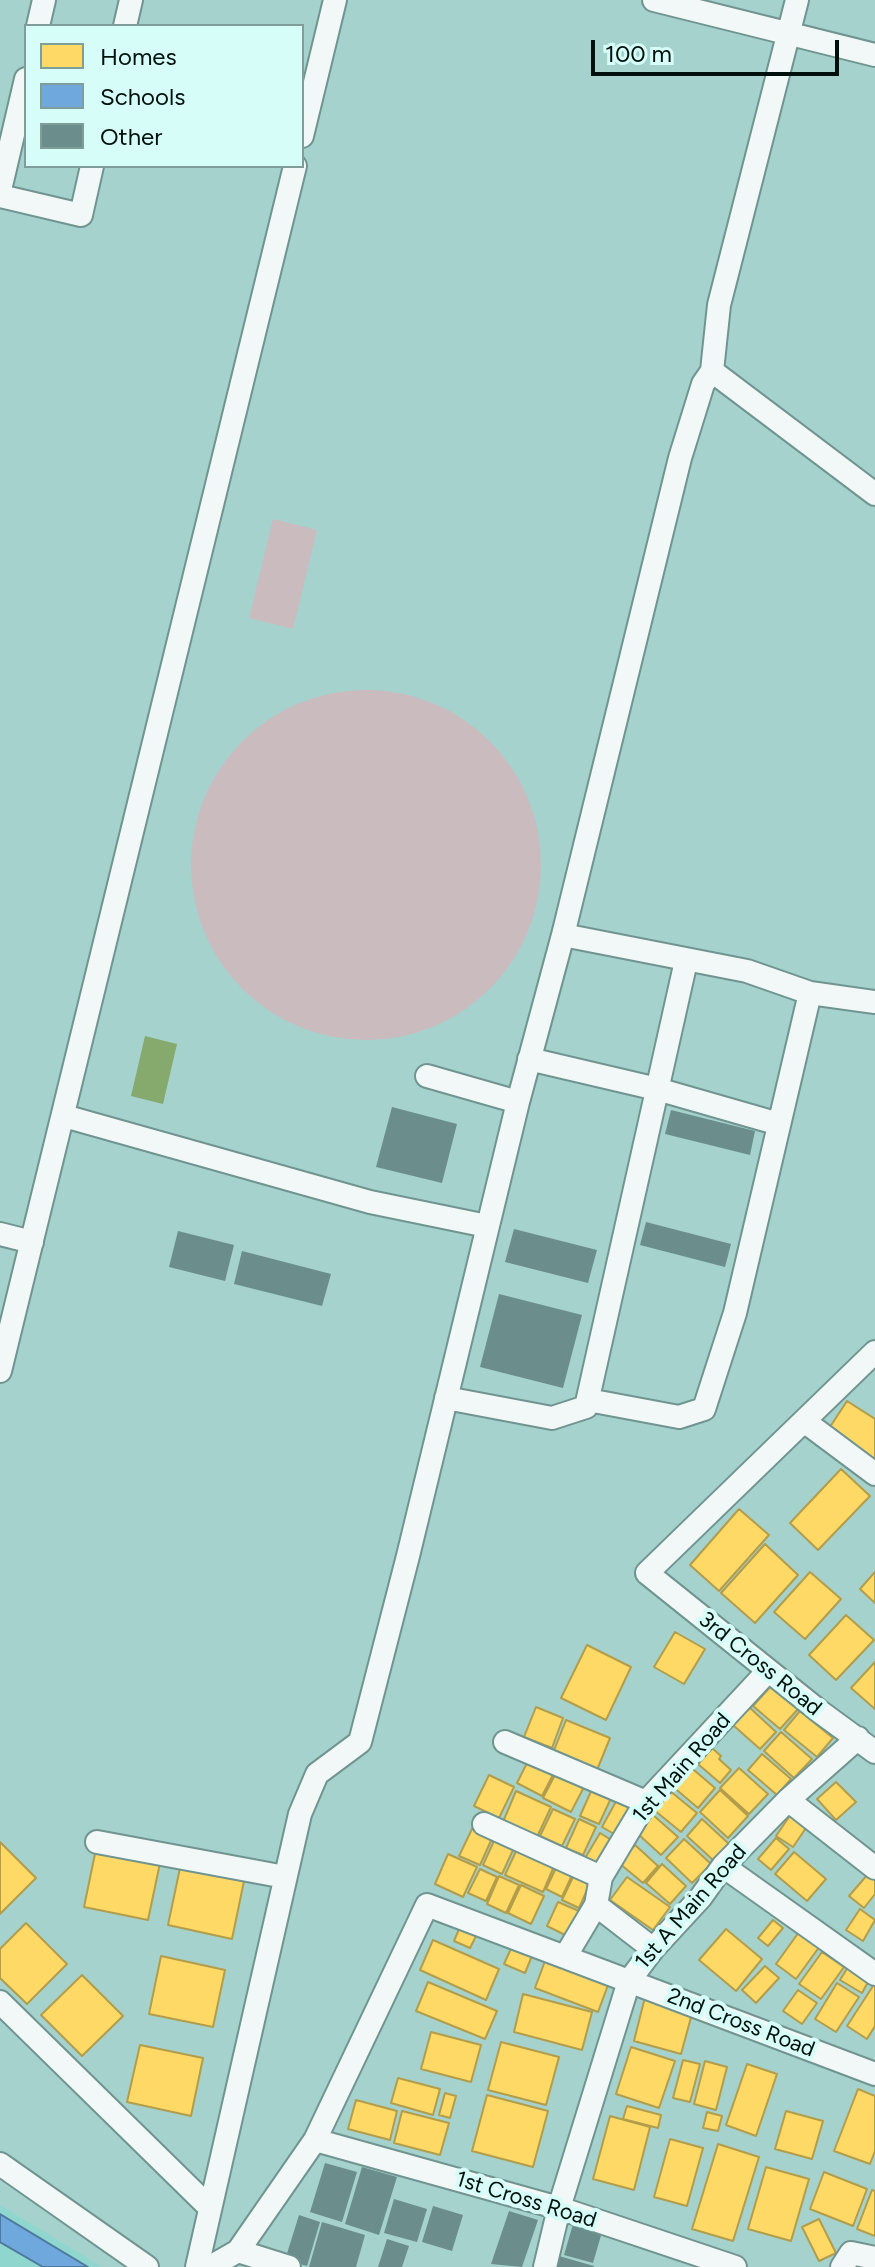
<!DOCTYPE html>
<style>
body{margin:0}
#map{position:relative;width:875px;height:2267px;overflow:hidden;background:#a5d2cc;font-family:Figtree,sans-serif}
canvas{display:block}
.legend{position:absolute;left:24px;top:24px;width:280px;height:144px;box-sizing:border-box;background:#d6fdf7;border:2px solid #809e99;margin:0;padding:10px 14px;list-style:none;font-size:24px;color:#00100d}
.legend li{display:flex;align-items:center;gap:16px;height:40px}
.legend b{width:40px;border:2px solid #809e99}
.scale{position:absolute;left:591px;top:40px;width:248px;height:36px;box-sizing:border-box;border:4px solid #00100d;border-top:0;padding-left:10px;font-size:24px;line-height:28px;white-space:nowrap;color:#00100d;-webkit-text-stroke:6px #d6fdf7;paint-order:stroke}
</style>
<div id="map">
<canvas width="875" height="2267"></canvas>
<ul class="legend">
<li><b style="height:22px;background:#ffd966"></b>Homes</li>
<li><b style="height:22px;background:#6fa8dc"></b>Schools</li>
<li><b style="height:22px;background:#6b8d8c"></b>Other</li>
</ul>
<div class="scale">100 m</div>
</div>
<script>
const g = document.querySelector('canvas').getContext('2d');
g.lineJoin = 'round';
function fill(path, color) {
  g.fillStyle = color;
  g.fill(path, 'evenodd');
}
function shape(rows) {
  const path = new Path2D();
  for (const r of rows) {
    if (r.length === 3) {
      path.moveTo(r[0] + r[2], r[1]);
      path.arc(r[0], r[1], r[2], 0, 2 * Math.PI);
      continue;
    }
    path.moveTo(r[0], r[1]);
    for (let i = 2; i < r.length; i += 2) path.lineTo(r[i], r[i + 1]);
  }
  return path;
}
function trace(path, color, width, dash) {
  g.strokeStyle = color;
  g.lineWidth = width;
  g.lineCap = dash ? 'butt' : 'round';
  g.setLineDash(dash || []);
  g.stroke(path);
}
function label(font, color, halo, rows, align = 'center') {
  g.font = font + ' Figtree,sans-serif';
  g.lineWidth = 8;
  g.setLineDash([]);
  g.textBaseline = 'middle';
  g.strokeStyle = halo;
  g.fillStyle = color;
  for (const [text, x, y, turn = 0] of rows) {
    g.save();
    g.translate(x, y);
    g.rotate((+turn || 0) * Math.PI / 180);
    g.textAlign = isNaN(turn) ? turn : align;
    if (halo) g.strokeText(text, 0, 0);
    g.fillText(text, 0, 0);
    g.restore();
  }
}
fill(shape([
 [0,2205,102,2267,0,2267]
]), '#8fd6ce');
fill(shape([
 [273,519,317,530,293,629,249,618],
 [366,865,175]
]), '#cabbbf');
fill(shape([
 [145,1036,177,1044,163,1104,131,1096]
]), '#86a96e');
const homes = shape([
 [847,1401,875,1419,875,1459,828,1430,847,1401],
 [841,1469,870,1496,818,1550,790,1523,841,1469],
 [739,1509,769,1535,719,1591,690,1565,739,1509],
 [765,1544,798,1575,755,1623,721,1593,765,1544],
 [810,1572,841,1599,805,1639,774,1612,810,1572],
 [875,1572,875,1603,860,1589,875,1572],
 [846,1615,874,1640,836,1680,809,1655,846,1615],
 [675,1632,705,1649,684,1684,654,1667,675,1632],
 [587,1645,631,1667,606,1720,561,1698,587,1645],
 [875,1662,875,1709,851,1688,875,1662],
 [772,1685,798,1709,780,1729,753,1706,772,1685],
 [536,1707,563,1718,552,1748,524,1737,536,1707],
 [749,1707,776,1732,760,1749,733,1725,749,1707],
 [800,1711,833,1738,817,1757,784,1730,800,1711],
 [566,1720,610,1738,597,1770,553,1753,566,1720],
 [781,1732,812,1759,794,1778,764,1751,781,1732],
 [712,1748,721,1756,719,1759,731,1770,720,1783,698,1764,712,1748],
 [762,1754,791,1779,777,1795,748,1770,762,1754],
 [530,1757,556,1769,542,1796,517,1783,530,1757],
 [688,1765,715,1788,698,1808,671,1785,688,1765],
 [739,1768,768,1794,749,1814,720,1788,739,1768],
 [557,1771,585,1785,571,1812,543,1798,557,1771],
 [489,1775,514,1787,499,1818,474,1806,489,1775],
 [836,1782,856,1802,836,1820,817,1799,836,1782],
 [593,1787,612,1796,599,1824,580,1816,593,1787],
 [720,1790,748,1816,728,1838,700,1812,720,1790],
 [516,1791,551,1807,537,1837,503,1822,516,1791],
 [670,1791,697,1813,681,1832,654,1810,670,1791],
 [619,1796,633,1804,616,1835,602,1827,619,1796],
 [553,1809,575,1819,562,1846,540,1836,553,1809],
 [791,1814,808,1825,793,1847,776,1836,791,1814],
 [653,1815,678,1837,661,1855,637,1833,653,1815],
 [579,1819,596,1827,583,1855,566,1848,579,1819],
 [702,1819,729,1844,713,1860,687,1836,702,1819],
 [474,1825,494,1834,480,1865,459,1856,474,1825],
 [600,1833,616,1843,600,1869,584,1860,600,1833],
 [776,1838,789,1849,771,1870,758,1859,776,1838],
 [684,1839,711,1864,692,1883,666,1858,684,1839],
 [494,1841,513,1850,502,1874,483,1865,494,1841],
 [0,1842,36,1878,0,1914,0,1842],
 [635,1845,658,1866,643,1883,619,1863,635,1845],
 [518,1847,555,1864,543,1892,505,1875,518,1847],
 [96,1849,160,1863,148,1920,84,1907,96,1849],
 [794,1852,826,1879,807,1901,775,1874,794,1852],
 [448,1854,477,1867,463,1897,435,1884,448,1854],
 [662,1864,686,1886,670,1904,646,1883,662,1864],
 [557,1866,573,1873,562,1897,546,1889,557,1866],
 [180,1868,244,1881,232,1939,168,1925,180,1868],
 [480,1869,497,1877,486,1901,468,1893,480,1869],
 [575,1873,591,1881,579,1908,562,1900,575,1873],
 [868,1874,875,1880,875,1894,864,1908,849,1896,868,1874],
 [499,1876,519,1885,506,1913,487,1904,499,1876],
 [627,1877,670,1907,653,1930,610,1900,627,1877],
 [521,1885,544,1896,531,1924,508,1913,521,1885],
 [558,1902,579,1911,567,1936,547,1926,558,1902],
 [860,1909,875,1920,863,1941,846,1930,860,1909],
 [773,1920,783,1928,768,1946,758,1938,773,1920],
 [462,1922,479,1930,470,1948,454,1941,462,1922],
 [26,1923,67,1964,27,2004,0,1978,0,1949,26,1923],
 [726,1929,762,1959,736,1991,699,1960,726,1929],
 [799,1932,820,1946,796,1979,776,1964,799,1932],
 [433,1940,499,1969,486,2000,420,1970,433,1940],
 [514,1942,534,1951,525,1973,504,1964,514,1942],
 [822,1952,844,1967,821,1999,799,1984,822,1952],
 [161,1956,225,1970,213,2027,149,2014,161,1956],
 [545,1961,608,1985,598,2012,535,1988,545,1961],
 [765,1966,779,1978,756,2003,742,1990,765,1966],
 [848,1967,869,1980,862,1993,840,1980,848,1967],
 [82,1975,123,2016,82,2056,41,2015,82,1975],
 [428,1982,497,2011,485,2039,416,2011,428,1982],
 [837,1983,859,1997,836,2032,815,2019,837,1983],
 [875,1983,875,2026,867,2039,847,2026,875,1983],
 [798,1990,817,2003,802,2024,783,2011,798,1990],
 [523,1994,592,2012,582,2050,514,2032,523,1994],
 [645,1997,693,2010,681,2054,634,2041,645,1997],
 [431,2032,481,2045,471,2082,421,2069,431,2032],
 [501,2042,559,2057,546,2105,488,2090,501,2042],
 [140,2045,203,2058,191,2116,127,2102,140,2045],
 [631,2047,675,2061,659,2108,616,2094,631,2047],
 [683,2060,700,2064,690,2102,673,2098,683,2060],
 [705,2061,727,2067,716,2110,694,2104,705,2061],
 [747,2064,777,2074,756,2136,726,2125,747,2064],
 [398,2078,440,2089,433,2115,391,2103,398,2078],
 [858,2089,875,2096,875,2151,870,2164,834,2151,858,2089],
 [445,2093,456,2096,450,2118,439,2115,445,2093],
 [487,2095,548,2111,533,2167,472,2151,487,2095],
 [356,2100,397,2111,390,2140,348,2129,356,2100],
 [627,2106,661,2115,658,2128,623,2119,627,2106],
 [402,2111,449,2123,440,2155,394,2143,402,2111],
 [786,2111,823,2121,812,2159,775,2149,786,2111],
 [707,2112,722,2116,718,2131,703,2128,707,2112],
 [610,2116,650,2127,634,2190,593,2179,610,2116],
 [670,2139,703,2148,687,2206,654,2197,670,2139],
 [718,2144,759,2157,733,2241,692,2229,718,2144],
 [766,2167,809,2179,791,2241,748,2229,766,2167],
 [824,2172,867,2189,853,2226,810,2209,824,2172],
 [872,2190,875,2191,875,2236,857,2229,872,2190],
 [819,2219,836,2253,819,2261,802,2227,819,2219]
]);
fill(homes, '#ffd966');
trace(homes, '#b29d4b', 2);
const schools = shape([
 [0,2214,88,2267,43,2267,0,2242,0,2214]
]);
fill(schools, '#6fa8dc');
trace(schools, '#4e7a9e', 2);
fill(shape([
 [392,1107,457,1124,442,1183,376,1167],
 [671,1110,755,1131,750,1155,665,1134],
 [646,1222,731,1244,725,1267,640,1245],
 [514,1229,597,1250,588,1283,505,1262],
 [178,1231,234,1245,225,1281,169,1267],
 [242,1251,331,1274,322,1306,234,1284],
 [499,1294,582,1315,563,1388,480,1367],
 [325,2163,357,2172,342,2222,310,2212],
 [362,2167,397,2177,379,2235,345,2224],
 [394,2199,427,2209,417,2242,384,2233],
 [433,2206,463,2215,452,2251,422,2242],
 [509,2211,538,2220,522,2267,491,2264],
 [299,2215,320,2222,307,2266,285,2260],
 [322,2222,365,2235,356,2267,309,2267],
 [573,2224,602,2232,593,2263,564,2255],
 [387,2239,409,2246,402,2267,378,2267],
 [559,2256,594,2266,594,2267,556,2267]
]), '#6b8d8c');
const minor = shape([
 [654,0,875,55],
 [797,0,719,305,712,371,703,384,680,458,563,935,747,971,810,993,875,1002],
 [38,26,44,0],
 [125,26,131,0],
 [302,136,335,0],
 [0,190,26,79],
 [0,196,81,215,92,166],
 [712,371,875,494],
 [529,1059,657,1089,779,1124],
 [427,1076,518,1102],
 [64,1116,370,1202,487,1226],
 [0,1234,32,1242],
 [875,1352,647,1573,819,1711,875,1752],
 [0,1371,295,166],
 [446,1398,552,1418,586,1407,686,961],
 [588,1400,679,1417,704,1409,735,1313,810,993],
 [804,1421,875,1474],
 [505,1742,646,1802],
 [788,1800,875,1868],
 [484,1824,601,1877],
 [97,1842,285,1877],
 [723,1866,875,1974],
 [596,1905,653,1949],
 [565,1957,596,1905,601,1877,646,1802,768,1671],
 [0,2002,210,2208],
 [315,2140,559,2208,735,2267],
 [0,2164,147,2267],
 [238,2251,289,2267],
 [197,2267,300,1814,317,1774,360,1742,408,1556,518,1102,563,935],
 [210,2267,238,2251,315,2140,427,1905,875,2074],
 [545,2267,559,2208,629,1981,653,1949,701,1897,723,1866,788,1800,858,1738],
 [842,2267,851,2253,875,2258]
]);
trace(minor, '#709490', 26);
trace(minor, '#f2f8f7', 22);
label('22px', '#00100d', '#d6fdf7', [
 ["3rd Cross Road",760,1664,39],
 ["1st Main Road",682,1768,-49],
 ["1st A Main Road",691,1907,-49],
 ["2nd Cross Road",741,2023,21],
 ["1st Cross Road",526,2200,17]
]);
</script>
